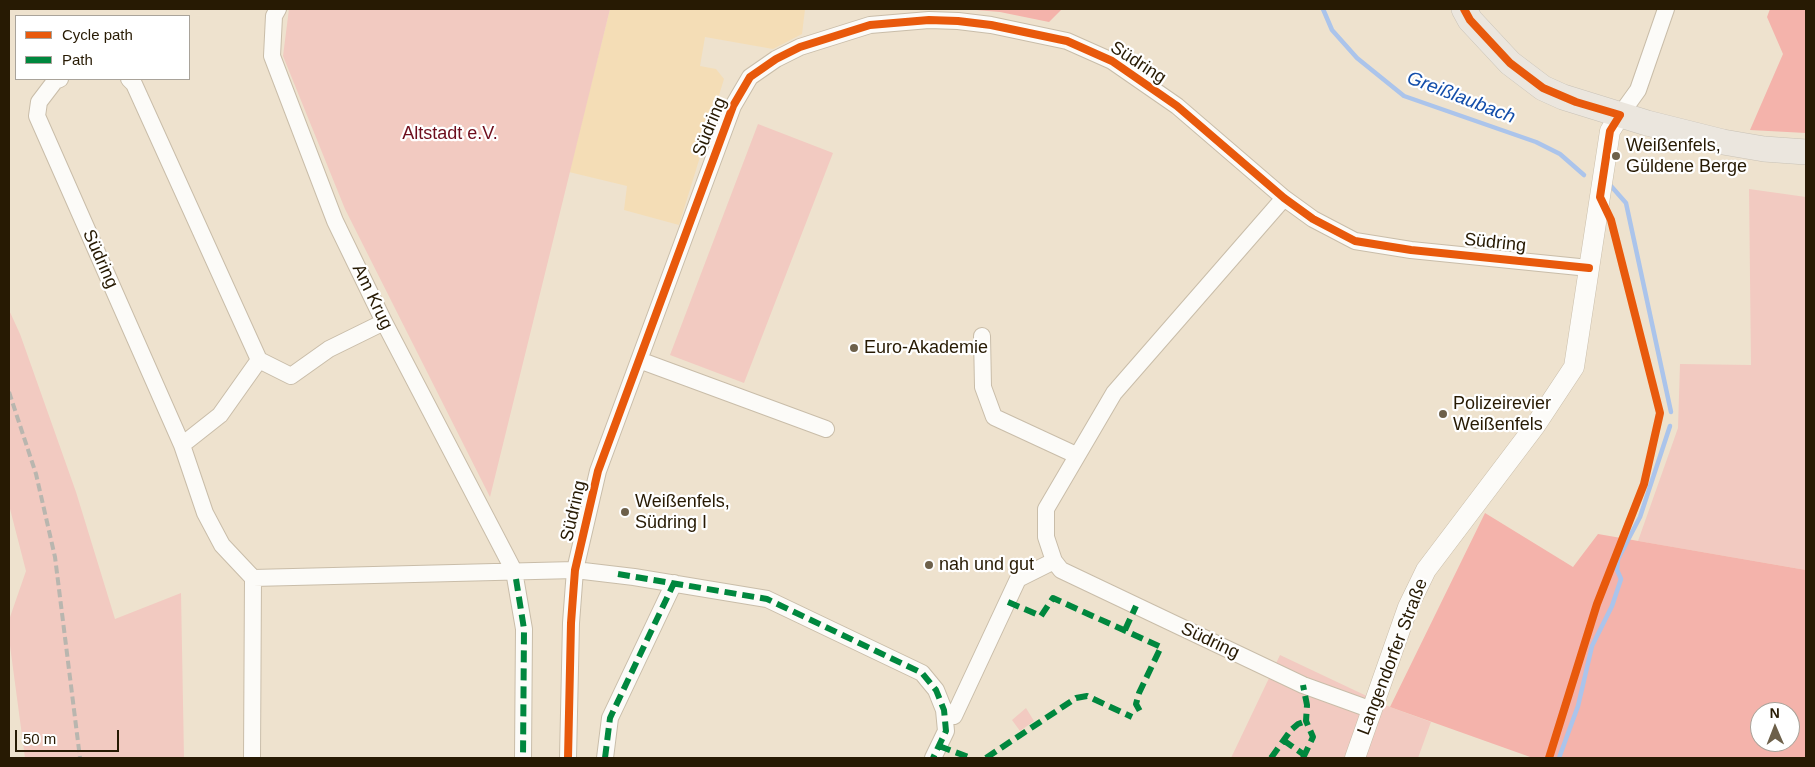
<!DOCTYPE html>
<meta charset="utf-8">
<style>
body{margin:0}
#map{position:relative;width:1815px;height:767px;overflow:hidden;background:#eee2ce;font-family:Arial,sans-serif}
canvas{display:block}
.frame{position:absolute;inset:0;border:10px solid #271a03;pointer-events:none}
.legend{position:absolute;left:15px;top:15px;width:175px;height:65px;box-sizing:border-box;background:#fff;border:1px solid #a9a39a;margin:0;padding:6px 9px;list-style:none;font-size:15px;color:#271a03}
.legend li{display:flex;align-items:center;gap:10px;height:25px}
.legend b{width:25px;border:1px solid #a9a39a}
.north{position:absolute;left:1750px;top:702px;width:50px;height:50px;box-sizing:border-box;background:#fff;border:1px solid #a9a39a;border-radius:50%;rotate:359deg;font-size:14px;font-weight:700;line-height:20px;text-align:center;color:#271a03}
.north::after{content:'';display:block;margin:auto;width:18px;height:22px;background:#6d604a;clip-path:polygon(50% 0,100% 100%,50% 72%,0 100%)}
.scale{position:absolute;left:15px;top:730px;width:104px;height:22px;box-sizing:border-box;border:2px solid #271a03;border-top:0;padding-left:6px;font-size:15px;line-height:18px;white-space:nowrap;color:#271a03;-webkit-text-stroke:4px #fff;paint-order:stroke}
</style>
<div id="map">
<canvas width="1815" height="767"></canvas>
<div class="frame"></div>
<ul class="legend">
<li><b style="height:6px;background:#e8590c"></b>Cycle path</li>
<li><b style="height:6px;background:#00873e"></b>Path</li>
</ul>
<div class="north">N</div>
<div class="scale">50 m</div>
</div>
<script>
const g = document.querySelector('canvas').getContext('2d');
g.lineJoin = 'round';
function fill(path, color) {
  g.fillStyle = color;
  g.fill(path, 'evenodd');
}
function shape(rows) {
  const path = new Path2D();
  for (const r of rows) {
    path.moveTo(r[0], r[1]);
    for (let i = 2; i < r.length; i += 2) path.lineTo(r[i], r[i + 1]);
  }
  return path;
}
function trace(path, color, width, dash) {
  g.strokeStyle = color;
  g.lineWidth = width;
  g.lineCap = dash ? 'butt' : 'round';
  g.setLineDash(dash || []);
  g.stroke(path);
}
function label(font, color, halo, rows, align = 'center') {
  g.font = font + ' Arial,sans-serif';
  g.lineWidth = 4.5;
  g.setLineDash([]);
  g.textBaseline = 'middle';
  g.strokeStyle = halo;
  g.fillStyle = color;
  for (const [text, x, y, turn = 0] of rows) {
    g.save();
    g.translate(x, y);
    g.rotate((+turn || 0) * Math.PI / 180);
    g.textAlign = isNaN(turn) ? turn : align;
    if (halo) g.strokeText(text, 0, 0);
    g.fillText(text, 0, 0);
    g.restore();
  }
}
fill(shape([
 [610,9,805,9,802,34,773,49,705,37,700,66,716,69,724,79,679,225,624,210,627,186,569,172]
]), '#f4ddb6');
fill(shape([
 [289,9,610,9,490,497,345,209,283,56],
 [758,124,833,153,744,383,670,355],
 [1749,189,1806,197,1806,570,1638,541,1678,428,1680,364,1751,365],
 [9,310,20,334,76,492,115,619,181,593,184,758,25,758,9,638,9,620,26,571,9,505],
 [1280,655,1390,707,1431,722,1418,758,1231,758],
 [1026,708,1034,721,1020,731,1012,720]
]), '#f2cac1');
fill(shape([
 [964,9,1062,9,1049,22,1000,12],
 [1770,9,1806,9,1806,133,1750,130,1783,54,1767,17],
 [1485,513,1573,567,1598,534,1806,570,1806,758,1533,758,1390,707],
 [1760,712,1790,712,1790,742,1760,742]
]), '#f4b3ab');
trace(shape([
 [1323,9,1332,30,1357,58,1404,96,1536,142,1560,154,1584,175],
 [1611,186,1626,203,1671,412],
 [1559,758,1578,706,1592,646,1612,606,1621,579,1617,570,1618,559,1640,517,1670,426]
]), '#abc4eb', 4.5);
const minor = shape([
 [278,9,274,16,272,56,335,221,384,322,514,571,524,629,523,758],
 [60,79,55,81,39,102,37,116,182,445,205,513,222,545,253,578,252,758],
 [129,79,134,84,259,360,291,376,329,349,384,322],
 [1620,115,1638,90,1666,9],
 [1284,198,1114,393,1046,509,1046,537,1054,561,1061,570,1303,685,1372,710],
 [982,336,983,387,994,417,1076,455],
 [639,360,826,429],
 [182,445,220,415,259,360],
 [253,578,575,570,634,577,767,599,922,673,936,690,944,710,946,731,933,758],
 [954,716,1018,579,1054,561],
 [568,758,571,623,575,570,598,471,733,106,750,77,776,59,800,47,870,25,929,20,958,21,991,25,1067,41,1112,61,1177,106,1284,198,1313,219,1355,241,1411,250,1589,268],
 [605,758,610,718,674,583]
]);
const tertiary = shape([
 [1355,758,1408,607,1426,570,1535,426,1574,367,1610,131,1620,115]
]);
const primary = shape([
 [1464,9,1470,20,1510,63,1543,88,1563,97,1647,123,1723,142,1764,149,1806,152]
]);
trace(minor, '#c9bda9', 18);
trace(tertiary, '#c9bda9', 21);
trace(primary, '#c9c2b6', 26);
trace(minor, '#fcfbf8', 16);
trace(tertiary, '#fcfbf8', 20);
trace(primary, '#ebe6de', 25);
trace(shape([
 [9,392,36,474,55,557,80,758]
]), '#b9b6af', 4, [8, 4]);
trace(shape([
 [618,574,767,599,922,673,936,690,944,710,946,731,933,758],
 [516,579,524,629,523,758],
 [1008,602,1041,616,1053,598,1161,647,1139,693,1136,704,1141,713],
 [1125,630,1136,606],
 [1283,740,1303,754],
 [939,746,971,758],
 [605,758,610,718,674,583],
 [986,758,1076,698,1087,696,1132,717],
 [1271,758,1291,730,1298,724,1306,721],
 [1303,758,1313,737,1306,721,1307,705,1303,685]
]), '#00873e', 6, [12, 6]);
trace(shape([
 [1464,9,1470,20,1510,63,1543,88,1576,102,1620,115,1610,131,1600,197,1611,220,1660,413,1644,484,1597,604,1549,758],
 [568,758,571,623,575,570,598,471,733,106,750,77,776,59,800,47,870,25,929,20,958,21,991,25,1067,41,1112,61,1177,106,1284,198,1313,219,1355,241,1411,250,1589,268]
]), '#e8590c', 8);
for (const [x, y, r, color] of [
 [1616,156,5,"#6d604a"],
 [854,348,5,"#6d604a"],
 [1443,414,5,"#6d604a"],
 [625,512,5,"#6d604a"],
 [929,565,5,"#6d604a"]
]) {
  const dot = new Path2D();
  dot.arc(x, y, r, 0, 2 * Math.PI);
  g.fillStyle = color;
  g.fill(dot);
  trace(dot, '#fff', 2);
}
label('18px', '#271a03', '#fff', [
 ["Südring",1138,63,33],
 ["Südring",710,127,-68],
 ["Südring",1495,243,6],
 ["Südring",100,259,66],
 ["Am Krug",372,297,64],
 ["Südring",574,511,-77],
 ["Südring",1210,641,25],
 ["Langendorfer Straße",1393,657,-69]
]);
label('18px', '#6d0d1c', '#fff', [
 ["Altstadt e.V.",450,134]
]);
label('18px', '#271a03', '#fff', [
 ["Weißenfels,",1626,146],
 ["Güldene Berge",1626,167],
 ["Euro-Akademie",864,348],
 ["Polizeirevier",1453,404],
 ["Weißenfels",1453,425],
 ["Weißenfels,",635,502],
 ["Südring I",635,523],
 ["nah und gut",939,565]
], 'left');
label('italic 19px', '#134eaa', '#fff', [
 ["Greißlaubach",1461,98,21]
]);
</script>
